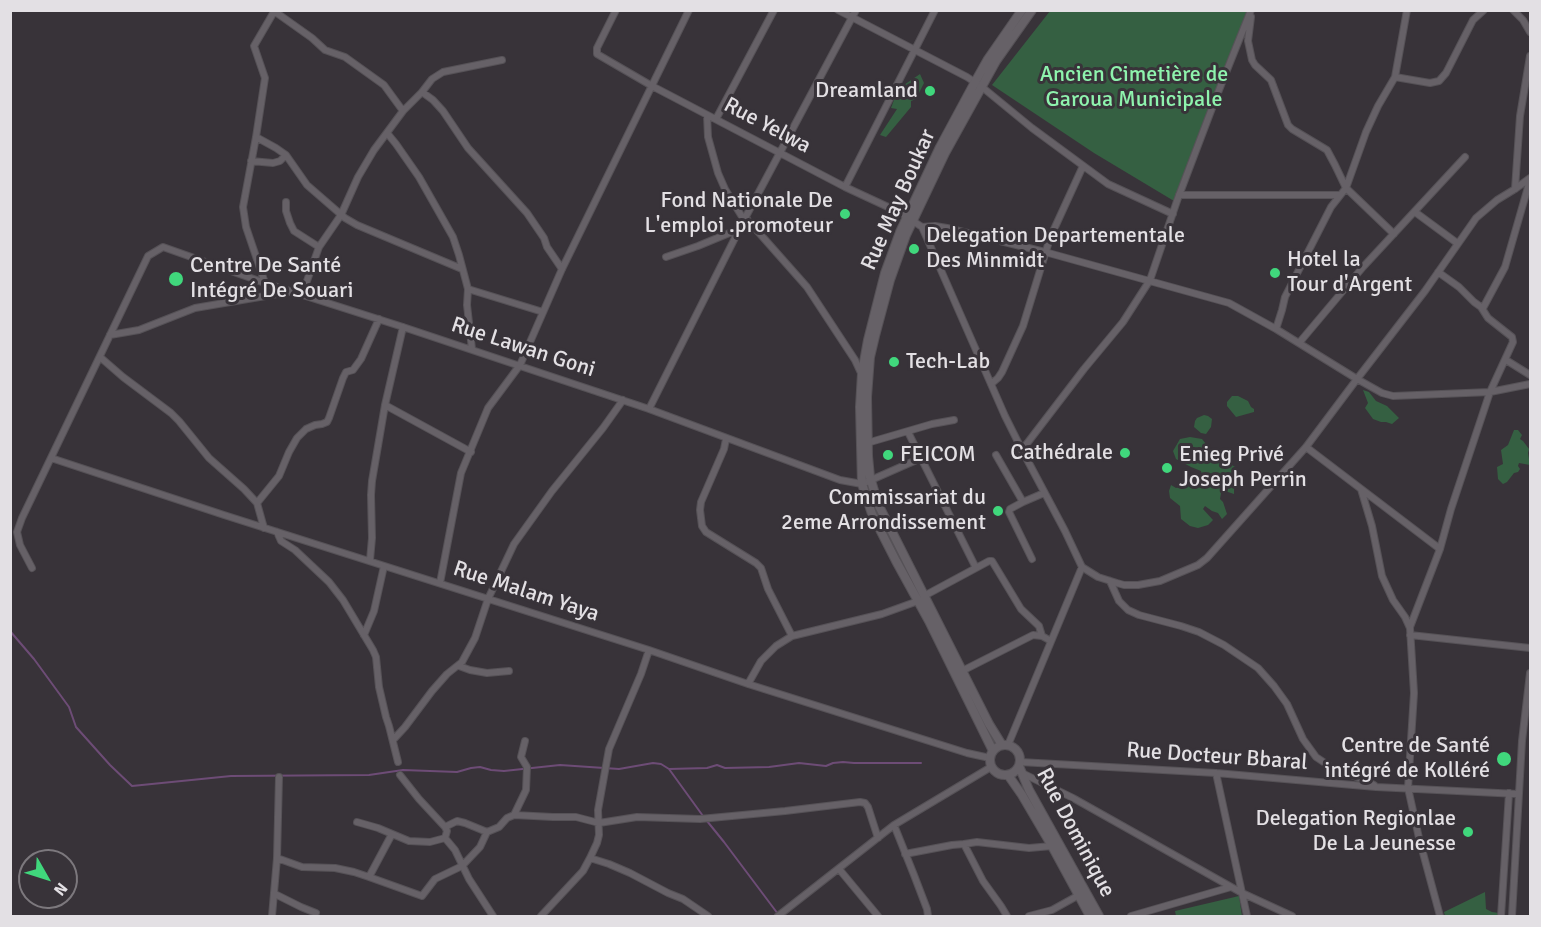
<!DOCTYPE html>
<meta charset="utf-8">
<style>
body{margin:0}
#map{position:relative;width:1541px;height:927px;overflow:hidden;background:#383339;font-family:Signika,sans-serif}
canvas{display:block}
.frame{position:absolute;inset:0;border:12px solid #e3e0e4;pointer-events:none}
.north{position:absolute;left:18px;top:849px;width:60px;height:60px;box-sizing:border-box;background:#383339;border:2px solid #7c787d;border-radius:50%;rotate:129deg;font-size:16px;font-weight:700;line-height:24px;text-align:center;color:#e3e0e4}
.north::after{content:'';display:block;margin:auto;width:21px;height:27px;background:#40d77c;clip-path:polygon(50% 0,100% 100%,50% 72%,0 100%)}
</style>
<div id="map">
<canvas width="1541" height="927"></canvas>
<div class="frame"></div>
<div class="north">N</div>
</div>
<script>
const g = document.querySelector('canvas').getContext('2d');
g.lineJoin = 'round';
function fill(path, color) {
  g.fillStyle = color;
  g.fill(path, 'evenodd');
}
function shape(rows) {
  const path = new Path2D();
  for (const r of rows) {
    if (r.length === 3) {
      path.moveTo(r[0] + r[2], r[1]);
      path.arc(r[0], r[1], r[2], 0, 2 * Math.PI);
      continue;
    }
    path.moveTo(r[0], r[1]);
    for (let i = 2; i < r.length; i += 2) path.lineTo(r[i], r[i + 1]);
  }
  return path;
}
function trace(path, color, width, dash) {
  g.strokeStyle = color;
  g.lineWidth = width;
  g.lineCap = dash ? 'butt' : 'round';
  g.setLineDash(dash || []);
  g.stroke(path);
}
function label(font, color, halo, rows, align = 'center') {
  g.font = font + ' Signika,sans-serif';
  g.lineWidth = 6;
  g.setLineDash([]);
  g.textBaseline = 'middle';
  g.strokeStyle = halo;
  g.fillStyle = color;
  for (const [text, x, y, turn = 0] of rows) {
    g.save();
    g.translate(x, y);
    g.rotate((+turn || 0) * Math.PI / 180);
    g.textAlign = isNaN(turn) ? turn : align;
    if (halo) g.strokeText(text, 0, 0);
    g.fillText(text, 0, 0);
    g.restore();
  }
}
fill(shape([
 [1050,11,1247,11,1174,201,1094,153,992,85],
 [920,74,924,83,916,99,911,101,911,107,886,137,880,135,897,109,891,108,898,89],
 [1363,390,1369,392,1376,401,1387,406,1399,418,1392,424,1386,422,1381,422,1373,419,1365,408,1368,403],
 [1232,396,1238,396,1248,401,1251,407,1254,409,1254,412,1236,417,1227,406,1227,402],
 [1204,415,1208,416,1212,419,1211,427,1206,434,1201,433,1194,427,1195,421,1197,418],
 [1514,430,1518,430,1522,435,1520,439,1523,441,1529,449,1528,453,1530,465,1519,463,1518,466,1520,469,1518,472,1514,473,1507,482,1503,484,1498,479,1497,467,1503,464,1501,450,1508,445],
 [1190,437,1202,439,1206,444,1206,453,1217,455,1238,469,1241,476,1241,484,1234,489,1234,494,1225,491,1221,493,1220,499,1223,502,1227,514,1222,519,1218,513,1212,511,1205,506,1203,509,1213,520,1208,525,1198,528,1190,526,1181,519,1180,506,1170,498,1169,491,1171,485,1176,488,1180,487,1185,476,1194,479,1202,477,1201,471,1191,467,1176,459,1173,451,1180,439],
 [1485,892,1486,909,1492,912,1499,913,1498,916,1445,916,1444,912],
 [1239,896,1242,916,1176,916,1175,911]
]), '#356042');
trace(shape([
 [10,631,34,659,69,707,76,727,110,765,132,786,231,776,369,775,403,770,457,772,471,768,480,767,491,770,504,771,560,765,619,769,653,763,661,764,669,769,707,768,717,765,725,768,769,767,799,763,826,766,833,763,843,762,854,763,921,763],
 [669,769,703,816],
 [707,821,724,842,778,914]
]), '#6d4c76', 2);
const minor = shape([
 [616,10,597,48,597,54,652,86,845,187,901,213,922,227],
 [838,10,967,77,982,87,1032,128,1108,184,1173,214],
 [1513,10,1523,20,1530,32],
 [274,11,312,38,325,50,345,57,384,85,403,111,374,150,358,177,341,215,319,247,302,295],
 [1251,17,1248,41,1252,60,1255,65,1271,80,1288,125,1292,129,1327,150,1335,165,1346,188,1394,234],
 [502,60,443,72,432,79,422,92,433,100,443,111,468,148,527,213,544,238,547,247,562,269],
 [1395,77,1430,83,1439,81,1446,73,1473,20,1484,10],
 [403,111,422,92],
 [707,115,708,137,718,173,725,189,744,220],
 [716,119,774,10],
 [387,133,396,144,419,177,453,237,459,255,468,289,467,305,472,349],
 [256,137,276,148,286,155,307,185,345,218,357,225,462,269],
 [251,161,273,163,280,161,286,155],
 [845,187,935,10],
 [1515,189,1520,116,1530,56],
 [1179,195,1340,195],
 [286,202,286,211,290,223,294,231,319,247],
 [1415,212,1457,243],
 [745,217,807,287,855,360,861,373],
 [922,227,1005,416,1022,450,1065,531,1082,567,1098,577,1117,583,1124,585,1138,585,1160,581,1198,565,1207,558,1306,447,1357,379,1425,291,1476,218,1497,200,1515,189,1530,178],
 [922,227,935,226,947,228,1045,252,1229,303,1276,329,1357,379,1382,393,1393,396,1490,392,1530,384],
 [666,257,698,246,739,229],
 [265,283,246,227,243,207,256,137,265,78,254,46,275,10],
 [468,289,543,312],
 [1483,308,1505,267,1530,180],
 [1276,329,1282,310,1285,297,1331,207,1346,188,1366,132,1378,106,1395,77,1407,10],
 [110,335,139,330,195,308,289,292],
 [1299,343,1363,267,1465,157],
 [100,357,123,377,171,413,179,421,209,458,244,489,257,503,264,528],
 [1506,360,1530,375],
 [991,384,998,378,1002,372,1023,326,1050,238,1083,166],
 [385,405,471,452],
 [649,409,744,220,856,10],
 [908,432,976,568],
 [726,439,724,449,701,502,700,510,702,526,706,532,756,563,761,568,768,589,792,636,776,646,761,661,748,684],
 [867,443,932,424,954,420],
 [1306,447,1440,549],
 [1022,450,1084,369,1123,322,1150,280,1178,198,1217,95,1251,10],
 [996,455,1023,502,1044,493],
 [51,458,224,515,649,650,748,684,967,753,990,758],
 [1361,489,1372,526,1382,576,1393,600,1405,617,1410,628,1414,693,1408,788,1419,838,1440,916],
 [1023,502,1010,509,1009,512,1032,559],
 [257,503,279,476,289,452,297,438,306,429,315,425,322,424,327,422,329,418,343,378,346,372,353,370,361,359,379,319],
 [277,532,281,541,295,550,329,582,343,600,373,650,376,657,379,687,386,717,389,726,398,762],
 [370,560,372,538,371,495,372,481,385,405,403,327],
 [32,568,20,545,17,532,22,518,148,256,163,247,265,283,403,327,649,409,840,480,862,484,921,458],
 [1110,581,1119,601,1128,610,1139,615,1181,626,1199,632,1224,645,1258,668,1274,686,1287,704,1303,739,1316,757,1334,769,1365,780,1374,785],
 [440,583,461,473,488,408,520,365,562,269,689,10],
 [924,596,989,561,992,561,1021,609,1039,626,1042,636],
 [1410,627,1440,549,1451,509,1490,392,1513,342,1512,337,1488,318,1481,307,1474,302,1459,287,1438,272],
 [364,635,374,611,384,566],
 [1410,635,1530,648],
 [792,636,882,614,918,601],
 [649,650,641,674,609,749,598,810,599,835,597,843,590,858,609,864,630,873,668,893,683,899,708,916],
 [459,666,470,670,487,673,509,671],
 [962,671,1033,635,1042,636,1051,641],
 [393,740,405,727,432,691,447,674,462,662,475,638,488,599,514,544,552,491,603,428,623,400],
 [525,741,521,757,527,767,526,790,514,815,553,817,576,817,599,823,637,817,700,819,785,811,860,802,865,803,868,807,878,838],
 [1008,745,1082,567],
 [1020,762,1216,773,1376,787,1518,794],
 [1022,773,1073,798,1242,893,1292,916],
 [1216,773,1247,916],
 [400,775,419,799,445,827,447,831,445,838,455,850,469,879,493,916],
 [357,822,378,828,409,841,430,842,445,838],
 [894,825,914,875,927,909,928,916],
 [487,832,499,827,507,818,514,815],
 [392,834,369,877,422,896,435,879,462,866,480,847,487,832,465,823,457,821,445,827],
 [905,854,952,845,964,844],
 [277,858,302,867,335,868,354,872,369,877],
 [839,869,878,916],
 [275,894,301,907,316,913],
 [272,916,277,858,279,777],
 [541,916,583,871,590,858],
 [778,916,894,825,991,767],
 [1007,916,1001,906,983,881,964,844,977,842,1029,848,1052,846],
 [1029,916,1052,910,1079,895],
 [1131,916,1231,887],
 [1501,916,1509,793],
 [1512,916,1522,741,1530,673]
]);
const secondary = shape([
 [1005,760,15],
 [1002,745,989,724,878,504,870,477,868,456,867,397,870,357,875,336,890,280,906,235,945,153,996,61,1032,10],
 [993,751,929,621,896,561,872,514,862,484,860,407,862,373,868,340,885,273,900,232,940,147,975,82,988,59,1022,10],
 [1019,766,1029,790,1099,916],
 [1008,775,1022,795,1052,846,1090,916]
]);
trace(minor, '#565257', 8);
trace(secondary, '#565257', 10);
trace(minor, '#666167', 6);
trace(secondary, '#666167', 8);
for (const [x, y, r, color] of [
 [930,91,6,"#40d77c"],
 [845,214,6,"#40d77c"],
 [914,249,6,"#40d77c"],
 [1275,273,6,"#40d77c"],
 [176,279,8,"#40d77c"],
 [894,362,6,"#40d77c"],
 [1125,453,6,"#40d77c"],
 [888,455,6,"#40d77c"],
 [1167,468,6,"#40d77c"],
 [998,511,6,"#40d77c"],
 [1504,759,8,"#40d77c"],
 [1468,832,6,"#40d77c"]
]) {
  const dot = new Path2D();
  dot.arc(x, y, r, 0, 2 * Math.PI);
  g.fillStyle = color;
  g.fill(dot);
  trace(dot, '#383339', 2);
}
label('22px', '#8ef3ad', '#383339', [
 ["Ancien Cimetière de",1134,75],
 ["Garoua Municipale",1134,100]
]);
label('22px', '#e3e0e4', '#383339', [
 ["Dreamland",918,91],
 ["Fond Nationale De",833,201],
 ["L'emploi .promoteur",833,226],
 ["Delegation Departementale",926,236,"left"],
 ["Des Minmidt",926,261,"left"],
 ["Hotel la",1287,260,"left"],
 ["Tour d'Argent",1287,285,"left"],
 ["Centre De Santé",190,266,"left"],
 ["Intégré De Souari",190,291,"left"],
 ["Tech-Lab",906,362,"left"],
 ["Cathédrale",1113,453],
 ["FEICOM",900,455,"left"],
 ["Enieg Privé",1179,455,"left"],
 ["Joseph Perrin",1179,480,"left"],
 ["Commissariat du",986,498],
 ["2eme Arrondissement",986,523],
 ["Centre de Santé",1490,746],
 ["intégré de Kolléré",1490,771],
 ["Delegation Regionlae",1456,819],
 ["De La Jeunesse",1456,844]
], 'right');
label('22px', '#e3e0e4', '#383339', [
 ["Rue Yelwa",767,126,28],
 ["Rue May Boukar",899,200,-66],
 ["Rue Lawan Goni",523,348,18],
 ["Rue Malam Yaya",526,592,18],
 ["Rue Docteur Bbaral",1217,757,4],
 ["Rue Dominique",1075,833,62]
]);
</script>
